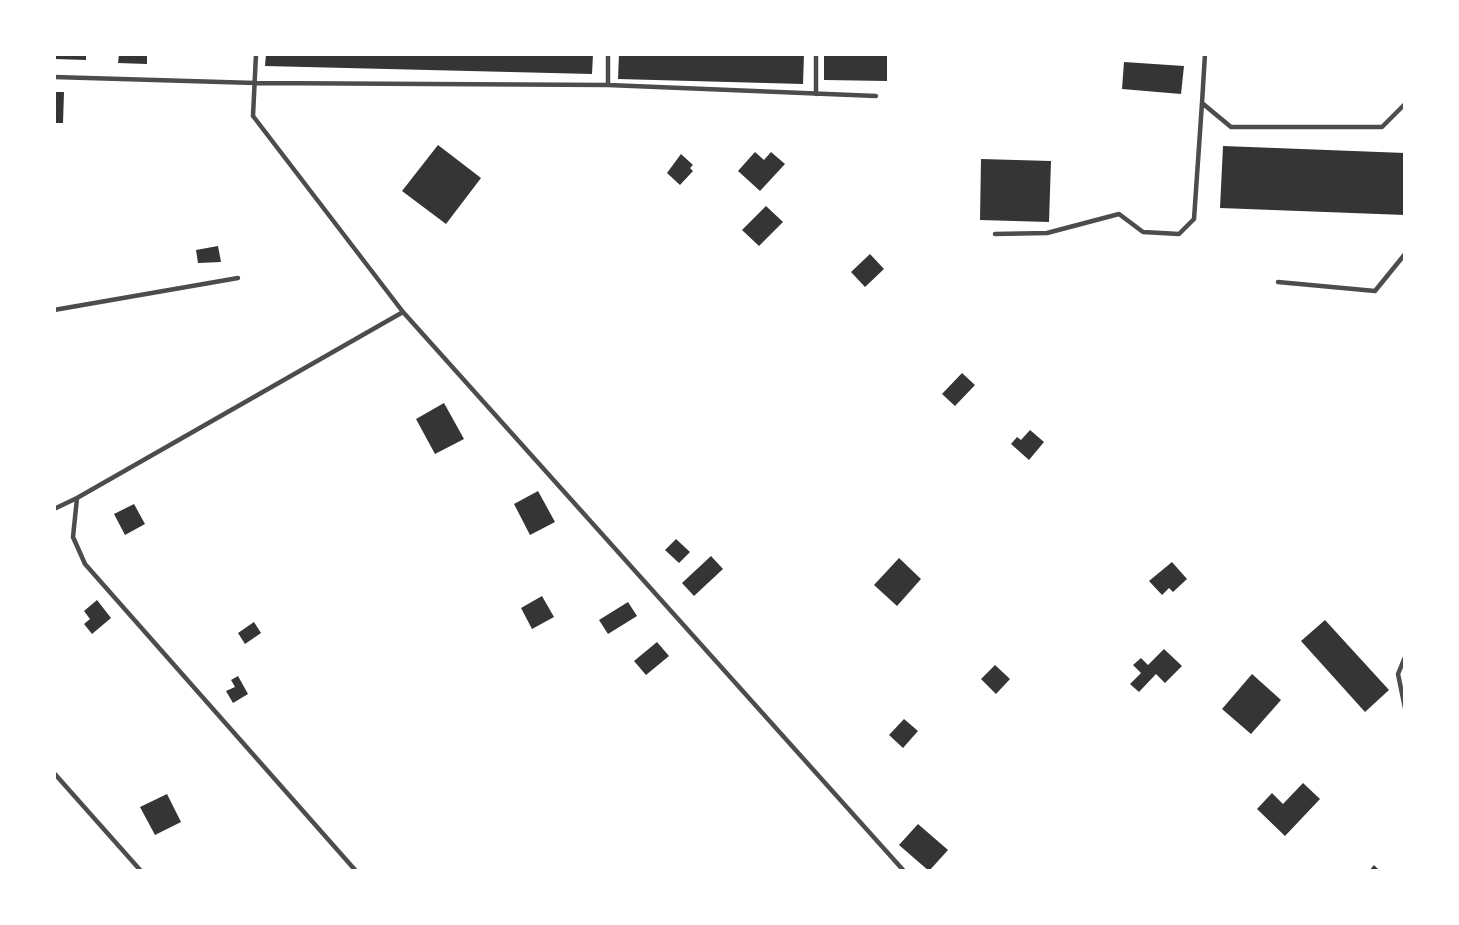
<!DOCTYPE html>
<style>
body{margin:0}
#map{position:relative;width:1459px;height:925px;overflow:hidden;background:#fff;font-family:Lato,sans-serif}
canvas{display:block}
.frame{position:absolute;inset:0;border:56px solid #fff;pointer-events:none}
</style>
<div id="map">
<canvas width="1459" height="925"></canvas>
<div class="frame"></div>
</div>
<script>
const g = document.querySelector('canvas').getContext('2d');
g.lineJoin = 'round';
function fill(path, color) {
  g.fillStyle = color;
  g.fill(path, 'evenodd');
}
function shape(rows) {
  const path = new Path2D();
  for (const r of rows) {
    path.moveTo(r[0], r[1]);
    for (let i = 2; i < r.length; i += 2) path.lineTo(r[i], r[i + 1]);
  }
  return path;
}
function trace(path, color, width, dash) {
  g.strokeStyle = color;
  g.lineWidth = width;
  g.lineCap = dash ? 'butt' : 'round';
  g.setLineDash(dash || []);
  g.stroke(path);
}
fill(shape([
 [54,54,86,54,86,60,54,59],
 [119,54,147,54,147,64,118,63],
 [266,54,593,54,592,74,265,66],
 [619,54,804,54,803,84,618,79],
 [824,54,887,54,887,81,824,80],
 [1124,62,1184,66,1181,94,1122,89],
 [54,92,64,92,63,123,54,123],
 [438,145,481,178,446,224,402,191],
 [1223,146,1405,153,1405,215,1220,208],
 [755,152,764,160,771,152,785,164,760,191,738,171],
 [681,154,693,165,690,168,693,171,680,185,667,173],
 [981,159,1051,161,1049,222,980,220],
 [766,206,783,222,759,246,742,230],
 [218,246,221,262,198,263,196,250],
 [870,254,884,269,865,287,851,272],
 [962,373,975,385,955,406,942,394],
 [444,403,464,439,435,454,416,419],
 [1030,430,1044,442,1029,460,1011,444,1017,437,1021,440],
 [538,491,555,522,530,535,514,504],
 [134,504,145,524,125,535,114,514],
 [676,539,690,552,679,563,665,550],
 [711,556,723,569,694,596,682,583],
 [899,558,921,579,897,606,874,585],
 [1172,562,1187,579,1173,592,1169,588,1162,595,1149,581],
 [542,596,554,617,532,629,521,608],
 [97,600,111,618,92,634,84,624,90,619,84,611],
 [628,602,637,616,608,634,599,620],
 [1325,620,1389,690,1365,712,1301,641],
 [254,622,261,633,245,644,238,633],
 [657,642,669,656,646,675,634,661],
 [1164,649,1182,666,1165,683,1156,674,1139,692,1130,684,1141,673,1133,665,1141,658,1148,665],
 [995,665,1010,679,996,694,981,679],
 [1252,674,1281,700,1251,734,1222,709],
 [238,676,248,694,233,703,226,691,235,687,231,680],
 [904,719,918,731,903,748,889,735],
 [1303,783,1320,799,1285,836,1257,809,1272,793,1283,804],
 [167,794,181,822,155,835,140,807],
 [918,824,948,850,929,871,899,845],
 [1374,865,1380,871,1369,871]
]), '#353535');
trace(shape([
 [256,54,253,116,403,312,904,871],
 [1205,54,1202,103,1231,127,1382,127,1405,104],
 [54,77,255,83,608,85,608,54],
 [608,85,876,96],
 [816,94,816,54],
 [995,234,1047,233,1119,214,1143,232,1179,234,1194,219,1202,103],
 [1278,282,1375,291,1405,254],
 [54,310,238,278],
 [54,509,77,498],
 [1405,657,1398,674,1405,708],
 [54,773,141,871],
 [356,871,85,564,73,537,77,498,403,312]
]), '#4c4c4c', 4.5);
</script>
